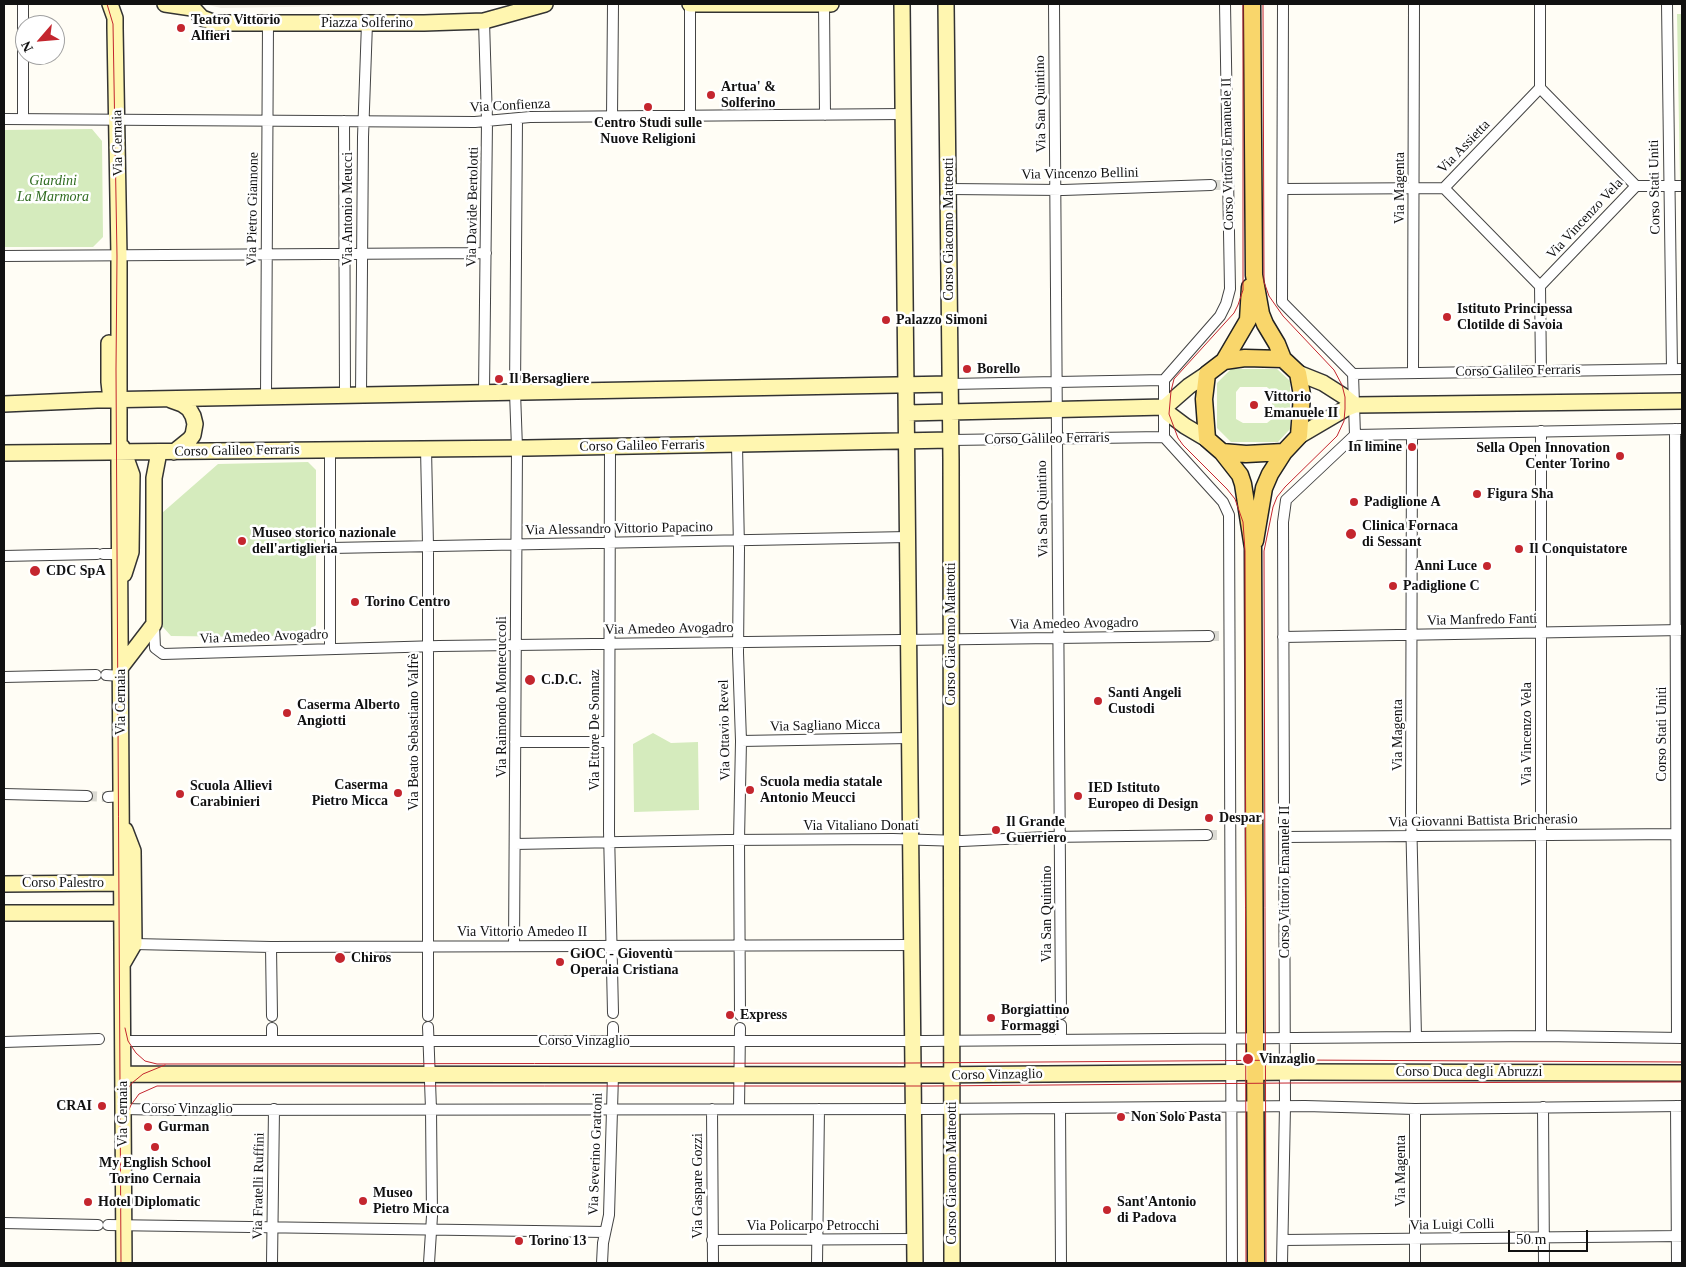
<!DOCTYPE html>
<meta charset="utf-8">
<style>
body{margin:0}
#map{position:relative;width:1686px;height:1267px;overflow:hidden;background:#fffdf5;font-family:"Times New Roman",serif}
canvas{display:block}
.frame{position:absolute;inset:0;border:5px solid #111;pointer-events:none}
.north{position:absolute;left:15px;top:15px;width:50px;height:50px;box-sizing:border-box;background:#fff;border:1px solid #a0a0a0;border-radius:50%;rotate:243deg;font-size:14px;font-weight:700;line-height:20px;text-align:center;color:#111}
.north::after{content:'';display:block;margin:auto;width:18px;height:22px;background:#c4262e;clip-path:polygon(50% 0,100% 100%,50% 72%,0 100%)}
.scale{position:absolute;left:1508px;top:1230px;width:80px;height:22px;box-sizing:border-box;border:2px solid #111;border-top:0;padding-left:6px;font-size:15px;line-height:18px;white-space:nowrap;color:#111;-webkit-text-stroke:4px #fff;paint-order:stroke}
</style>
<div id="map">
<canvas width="1686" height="1267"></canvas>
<div class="frame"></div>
<div class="north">N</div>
<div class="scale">50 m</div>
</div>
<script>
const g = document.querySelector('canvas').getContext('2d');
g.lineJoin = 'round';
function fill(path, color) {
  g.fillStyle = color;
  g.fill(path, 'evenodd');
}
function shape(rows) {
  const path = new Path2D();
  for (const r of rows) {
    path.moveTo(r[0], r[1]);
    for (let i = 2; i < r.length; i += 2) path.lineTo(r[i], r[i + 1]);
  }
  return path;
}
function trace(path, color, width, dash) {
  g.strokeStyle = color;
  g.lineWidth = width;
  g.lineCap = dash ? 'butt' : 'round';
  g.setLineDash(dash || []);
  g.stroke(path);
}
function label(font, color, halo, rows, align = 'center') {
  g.font = font + ' "Times New Roman",serif';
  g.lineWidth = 5;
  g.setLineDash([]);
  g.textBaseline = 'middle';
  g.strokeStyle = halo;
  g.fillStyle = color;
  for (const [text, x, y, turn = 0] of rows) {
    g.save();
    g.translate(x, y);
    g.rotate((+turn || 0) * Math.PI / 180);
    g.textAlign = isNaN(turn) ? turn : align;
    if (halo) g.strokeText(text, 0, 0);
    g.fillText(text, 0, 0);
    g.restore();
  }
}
fill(shape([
 [1677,14,1682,14,1682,181,1680,181],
 [92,129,102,141,103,237,93,247,4,247,4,130],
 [1231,369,1277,369,1290,381,1290,429,1278,442,1231,442,1217,428,1217,383],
 [1240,387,1267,387,1272,393,1272,419,1267,423,1243,423,1236,419,1236,392],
 [308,462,316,470,316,625,307,634,256,637,171,636,163,627,162,513,218,464],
 [653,733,671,743,698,742,699,810,634,812,633,744]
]), '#d5ebbd');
fill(shape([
 [204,4,464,4,221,8]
]), '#f1ede2');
trace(shape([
 [1211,185,1222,185],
 [1209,636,1221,636],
 [87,796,108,797],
 [1207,835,1222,835]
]), '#dbdad3', 10, [10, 5]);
const street = shape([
 [23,4,23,119],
 [824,4,825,115],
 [1054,4,1061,1014],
 [1225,4,1230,289,1226,304,1220,316,1164,380,1164,437,1223,502,1229,515,1232,1263],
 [1667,4,1672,369],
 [1540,88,1636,186],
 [690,116,690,4],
 [612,117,613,4],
 [4,119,475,122,530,117,903,114],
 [344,121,345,395],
 [1636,186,1682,186],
 [1444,188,1540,88,1540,4],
 [1444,188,1540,286],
 [949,189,1063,190,1211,185],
 [1284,189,1444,188],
 [4,256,486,253],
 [1541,371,1540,286,1636,186],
 [1413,373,1414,4],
 [1353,374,1682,369],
 [950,384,1164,380],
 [484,392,487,121,484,21],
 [361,395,363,137,367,23],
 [266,396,268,23],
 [1675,429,1677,1038],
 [1412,434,1411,812,1416,1037],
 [1355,435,1681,429],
 [951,440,1164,437],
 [737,445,739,549,738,653,741,741,739,840,740,1015],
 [610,447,609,831,613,1013],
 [426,448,428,546,428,1016],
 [331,548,908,537],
 [103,554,120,554],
 [4,556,97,554],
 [154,624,155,648,163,654,439,646,1209,636],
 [1283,637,1682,630],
 [330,648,330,449],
 [106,675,121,676],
 [4,677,96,675],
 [741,741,909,738],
 [515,742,609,742],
 [4,794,87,796],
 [108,797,122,796],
 [1285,837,1681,834],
 [515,844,727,840,893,839,962,841,1047,837,1207,835],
 [134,944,271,947,911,945],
 [514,946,517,448,515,392,517,119],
 [271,947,272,1016],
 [428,1027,431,1109,432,1216,429,1263],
 [613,1027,613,1041],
 [1541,1036,1541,431],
 [1061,1039,1061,1025],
 [123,1041,924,1041,1541,1036,1682,1038],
 [272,1041,272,1028],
 [4,1042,99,1039],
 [1676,1106,1677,1263],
 [1543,1107,1544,1263],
 [1060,1108,1061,1263],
 [123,1109,174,1110,932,1109,1305,1106,1415,1109,1682,1106],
 [712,1109,713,1263],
 [739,1109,740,1028],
 [4,1223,98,1225],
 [108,1225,605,1232],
 [712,1240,914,1239],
 [1283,1240,1682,1236],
 [272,1263,274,1109],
 [602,1263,603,1243,609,1215,613,1075],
 [817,1263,819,1109],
 [1282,1263,1285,1106,1283,522,1286,500,1355,435,1353,374,1282,302,1283,4],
 [1415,1263,1415,1109]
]);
const secondary = shape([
 [110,4,115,18,115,28,119,256,119,470,124,1263],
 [165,4,192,8],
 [189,4,202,18,215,23,424,23,484,21,545,4],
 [690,4,831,4],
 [902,4,915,1263],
 [946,4,951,460,952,1263],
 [109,343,109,382,111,400],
 [1298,373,1323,383,1345,397,1355,405],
 [171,400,182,404,189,409,193,416,195,424,193,435,190,439,174,452],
 [4,404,97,400,950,384],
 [1165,407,1169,414,1185,426,1207,439],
 [907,413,1165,407,1189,386,1207,374],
 [1299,436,1345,409,1355,405,1682,401],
 [122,447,132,475,131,552,124,574],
 [4,453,527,448,951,440],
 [121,667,154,624,154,478,159,452],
 [4,884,123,883],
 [4,913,123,913],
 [123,963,134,944,133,851,125,830],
 [123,1074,919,1075,1298,1072,1682,1073]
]);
const primary = shape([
 [1252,4,1254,275,1261,314,1265,324,1277,344,1283,359],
 [1224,361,1248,320,1250,287],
 [1222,452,1240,475,1243,484,1253,548,1256,1263],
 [1255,541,1264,488,1270,474,1284,452,1299,436,1302,395,1298,373,1283,359,1245,358,1224,361,1207,374,1204,399,1207,439,1222,452,1246,454,1284,452]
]);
trace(street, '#444', 12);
trace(secondary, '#333', 18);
trace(primary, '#222', 19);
trace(street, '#fff', 10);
trace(secondary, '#fff6b0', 15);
trace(primary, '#f9d66b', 16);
trace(shape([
 [107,4,113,24,117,256,116,369,121,1263],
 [1243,4,1243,290,1238,305,1234,313,1174,379,1171,391,1169,414,1178,438,1183,445,1227,489,1235,499,1243,522,1245,551,1246,1263],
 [1263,4,1264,282,1269,296,1283,316,1334,370,1342,385,1345,397,1345,409,1344,421,1337,436,1285,487,1277,497,1273,507,1264,551,1266,1263],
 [125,1028,128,1041,136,1053,145,1061,157,1064,912,1063,1298,1060,1682,1062],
 [123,1100,126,1091,132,1083,143,1074,165,1065],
 [126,1116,131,1105,139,1094,157,1086,932,1086,1289,1083,1682,1082]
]), '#c4262e', 1);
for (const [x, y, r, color] of [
 [181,28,5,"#c4262e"],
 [711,95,5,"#c4262e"],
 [648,107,5,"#c4262e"],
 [1447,317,5,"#c4262e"],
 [886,320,5,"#c4262e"],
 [967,369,5,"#c4262e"],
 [499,379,5,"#c4262e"],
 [1254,405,5,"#c4262e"],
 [1412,447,5,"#c4262e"],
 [1620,456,5,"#c4262e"],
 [1477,494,5,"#c4262e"],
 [1354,502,5,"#c4262e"],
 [1351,534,6,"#c4262e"],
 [242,541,5,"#c4262e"],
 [1519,549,5,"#c4262e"],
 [1487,566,5,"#c4262e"],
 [35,571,6,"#c4262e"],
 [1393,586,5,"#c4262e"],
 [355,602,5,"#c4262e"],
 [530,680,6,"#c4262e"],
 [1098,701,5,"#c4262e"],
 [287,713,5,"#c4262e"],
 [750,790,5,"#c4262e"],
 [398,793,5,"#c4262e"],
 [180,794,5,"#c4262e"],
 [1078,796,5,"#c4262e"],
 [1209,818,5,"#c4262e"],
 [996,830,5,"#c4262e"],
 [340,958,6,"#c4262e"],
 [560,962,5,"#c4262e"],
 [730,1015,5,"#c4262e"],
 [991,1018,5,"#c4262e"],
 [1248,1059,6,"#c4262e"],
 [102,1106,5,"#c4262e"],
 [1121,1117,5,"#c4262e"],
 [148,1127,5,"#c4262e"],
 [155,1147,5,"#c4262e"],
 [363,1201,5,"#c4262e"],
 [88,1202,5,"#c4262e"],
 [1107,1210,5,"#c4262e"],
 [519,1241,5,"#c4262e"]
]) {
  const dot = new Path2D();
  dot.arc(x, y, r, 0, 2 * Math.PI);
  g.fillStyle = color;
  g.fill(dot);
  trace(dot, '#fff', 2);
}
label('bold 14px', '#111', '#fff', [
 ["Teatro Vittorio",191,20],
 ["Alfieri",191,36],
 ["Artua' &",721,87],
 ["Solferino",721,103],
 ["Centro Studi sulle",648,123,"center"],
 ["Nuove Religioni",648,139,"center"],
 ["Istituto Principessa",1457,309],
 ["Clotilde di Savoia",1457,325],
 ["Palazzo Simoni",896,320],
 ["Borello",977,369],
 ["Il Bersagliere",509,379],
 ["Vittorio",1264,397],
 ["Emanuele II",1264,413],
 ["In limine",1402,447,"right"],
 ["Sella Open Innovation",1610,448,"right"],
 ["Center Torino",1610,464,"right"],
 ["Figura Sha",1487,494],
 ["Padiglione A",1364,502],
 ["Clinica Fornaca",1362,526],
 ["di Sessant",1362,542],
 ["Museo storico nazionale",252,533],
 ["dell'artiglieria",252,549],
 ["Il Conquistatore",1529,549],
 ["Anni Luce",1477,566,"right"],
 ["CDC SpA",46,571],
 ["Padiglione C",1403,586],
 ["Torino Centro",365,602],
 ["C.D.C.",541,680],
 ["Santi Angeli",1108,693],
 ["Custodi",1108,709],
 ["Caserma Alberto",297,705],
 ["Angiotti",297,721],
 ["Scuola media statale",760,782],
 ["Antonio Meucci",760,798],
 ["Caserma",388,785,"right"],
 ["Pietro Micca",388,801,"right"],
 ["Scuola Allievi",190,786],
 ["Carabinieri",190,802],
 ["IED Istituto",1088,788],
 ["Europeo di Design",1088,804],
 ["Despar",1219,818],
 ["Il Grande",1006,822],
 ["Guerriero",1006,838],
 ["GiOC - Gioventù",570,954],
 ["Operaia Cristiana",570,970],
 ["Chiros",351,958],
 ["Borgiattino",1001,1010],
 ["Formaggi",1001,1026],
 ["Express",740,1015],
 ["Vinzaglio",1259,1059],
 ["CRAI",92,1106,"right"],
 ["Non Solo Pasta",1131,1117],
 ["Gurman",158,1127],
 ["My English School",155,1163,"center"],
 ["Torino Cernaia",155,1179,"center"],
 ["Museo",373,1193],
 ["Pietro Micca",373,1209],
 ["Hotel Diplomatic",98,1202],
 ["Sant'Antonio",1117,1202],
 ["di Padova",1117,1218],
 ["Torino 13",529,1241]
], 'left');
label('14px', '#111', '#fff', [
 ["Piazza Solferino",367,23],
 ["Via San Quintino",1041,104,-91],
 ["Via Confienza",510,106,-3],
 ["Via Cernaia",118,143,-91],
 ["Via Assietta",1464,147,-46],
 ["Corso Vittorio Emanuele II",1228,154,-91],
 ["Via Vincenzo Bellini",1080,174,-1],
 ["Corso Stati Uniti",1655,187,-91],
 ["Via Magenta",1400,188,-90],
 ["Via Davide Bertolotti",473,207,-89],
 ["Via Pietro Giannone",253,209,-89],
 ["Via Antonio Meucci",348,209,-90],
 ["Via Vincenzo Vela",1585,219,-47],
 ["Corso Giacomo Matteotti",949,229,-90],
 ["Corso Galileo Ferraris",1518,371,-1],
 ["Corso Galileo Ferraris",1047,439,-1],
 ["Corso Galileo Ferraris",642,446,-1],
 ["Corso Galileo Ferraris",237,451,-1],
 ["Via San Quintino",1043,509,-91],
 ["Via Alessandro Vittorio Papacino",619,529,-1],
 ["Via Manfredo Fanti",1482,620,-1],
 ["Via Amedeo Avogadro",1074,624,-1],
 ["Via Amedeo Avogadro",669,629,-1],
 ["Corso Giacomo Matteotti",951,634,-90],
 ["Via Amedeo Avogadro",264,637,-2],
 ["Via Raimondo Montecuccoli",502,697,-90],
 ["Via Cernaia",121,702,-90],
 ["Via Sagliano Micca",825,726,-1],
 ["Via Ettore De Sonnaz",595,730,-90],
 ["Via Ottavio Revel",725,730,-91],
 ["Via Beato Sebastiano Valfrè",414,732,-90],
 ["Via Vincenzo Vela",1527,734,-90],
 ["Corso Stati Uniti",1662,734,-90],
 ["Via Magenta",1398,735,-90],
 ["Via Giovanni Battista Bricherasio",1483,821,-1],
 ["Via Vitaliano Donati",861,826],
 ["Corso Vittorio Emanuele II",1285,882,-90],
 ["Corso Palestro",63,883],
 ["Via San Quintino",1047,914,-90],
 ["Via Vittorio Amedeo II",522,932],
 ["Corso Vinzaglio",584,1041],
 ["Corso Duca degli Abruzzi",1469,1072],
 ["Corso Vinzaglio",997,1075,-1],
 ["Corso Vinzaglio",187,1109],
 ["Via Cernaia",123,1114,-90],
 ["Via Severino Grattoni",596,1154,-88],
 ["Via Magenta",1401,1171,-90],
 ["Corso Giacomo Matteotti",952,1173,-90],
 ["Via Fratelli Ruffini",259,1186,-89],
 ["Via Gaspare Gozzi",698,1186,-90],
 ["Via Luigi Colli",1452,1225,-1],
 ["Via Policarpo Petrocchi",813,1226]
]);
label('italic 14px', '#2f6b1f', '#fff', [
 ["Giardini",53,181],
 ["La Marmora",53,197]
]);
</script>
